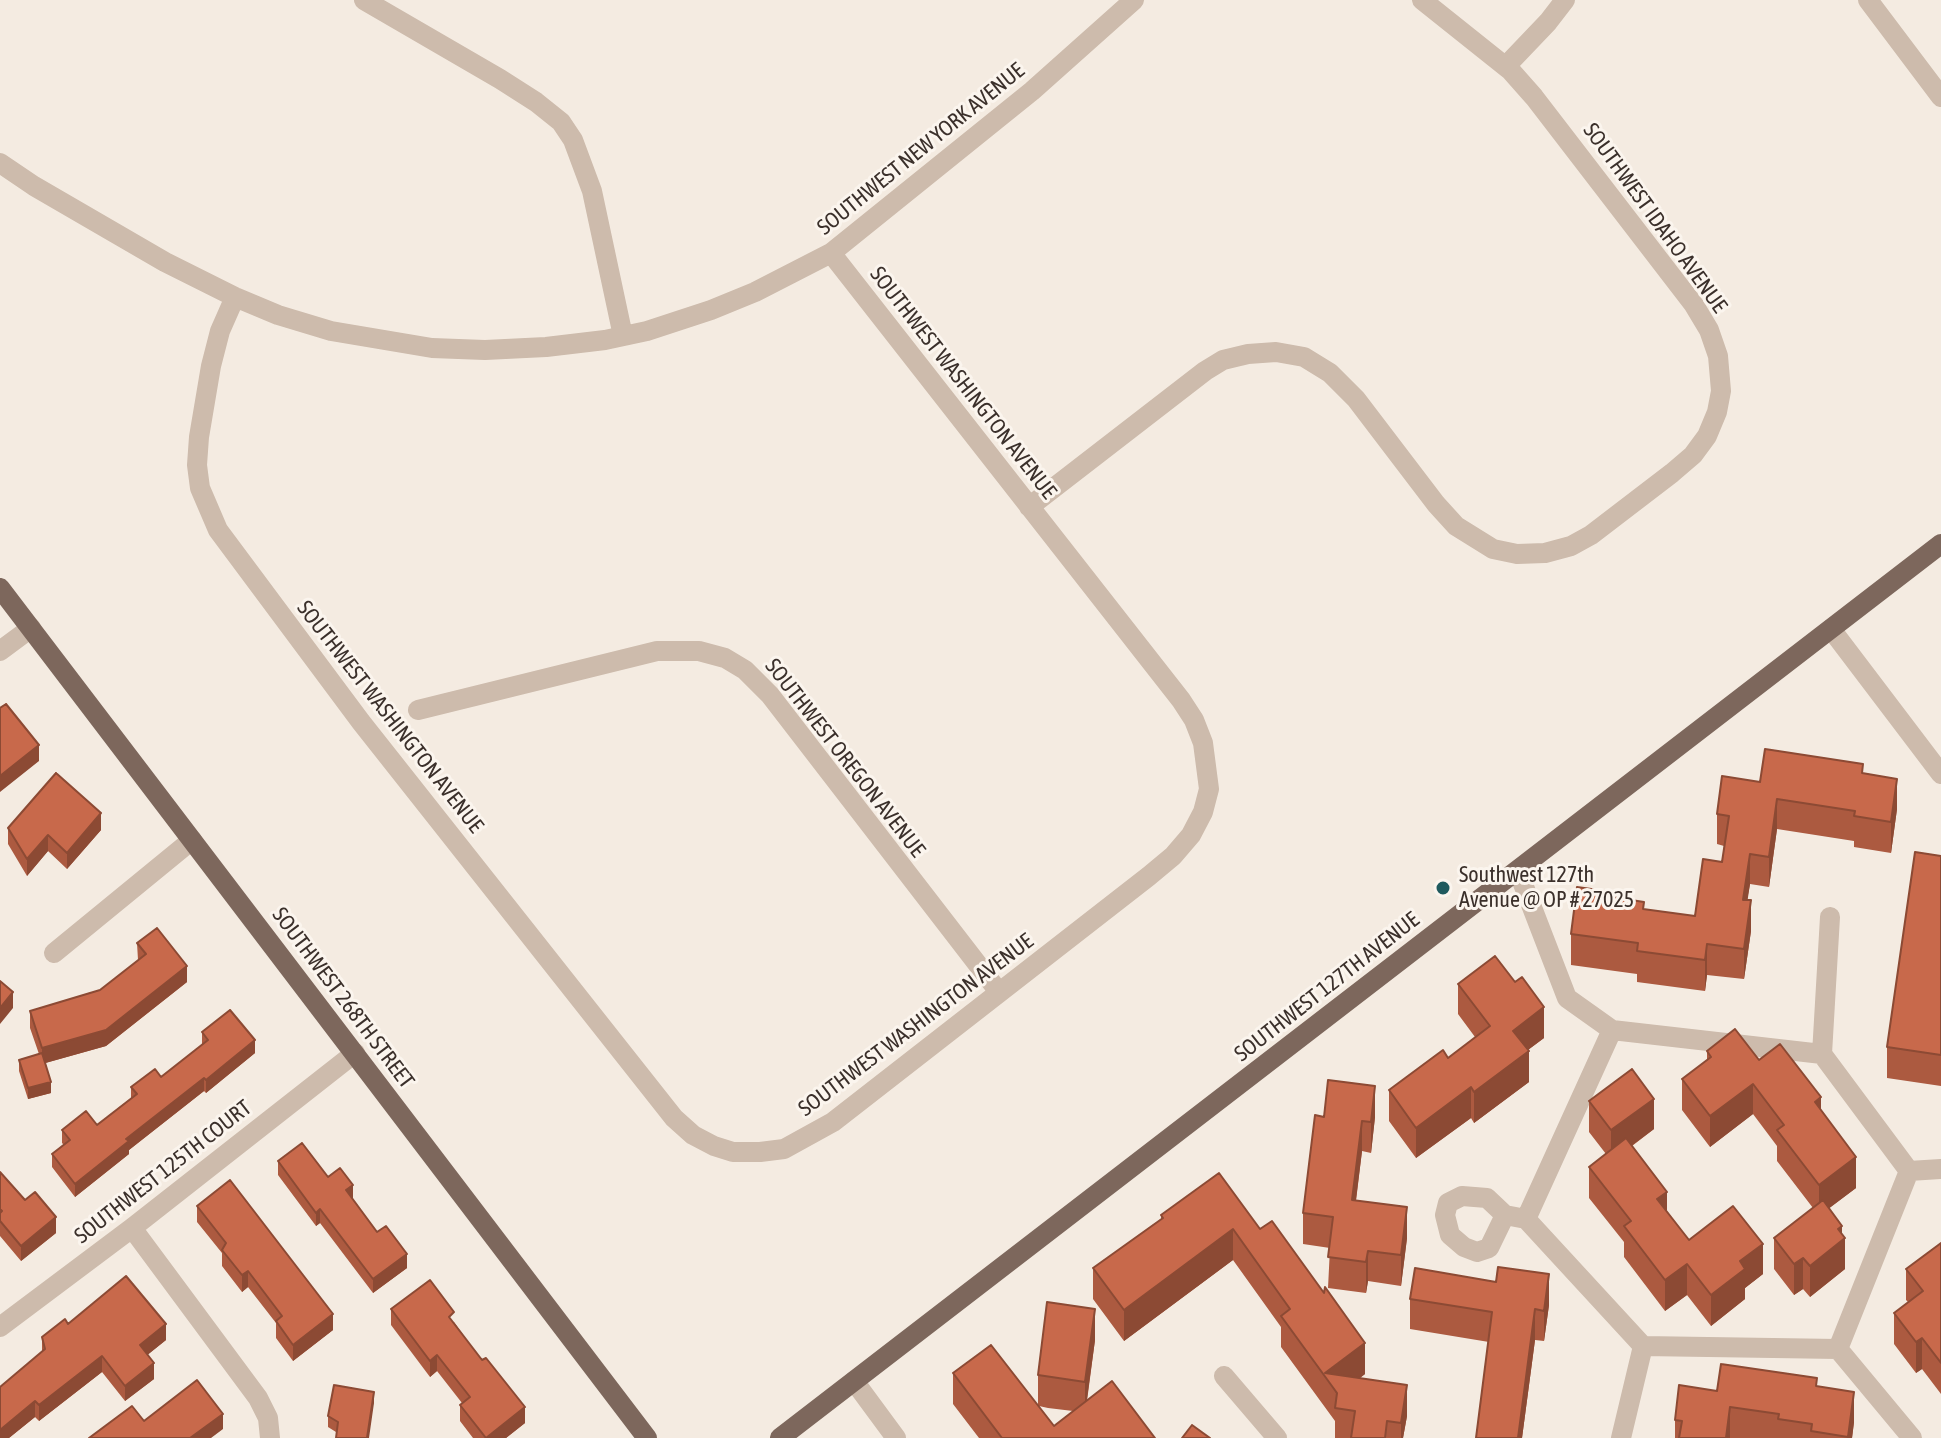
<!DOCTYPE html>
<style>
body{margin:0}
canvas{display:block;background:#f4ebe1}
</style>
<canvas width="1941" height="1438"></canvas>
<script>
const g = document.querySelector('canvas').getContext('2d');
g.lineJoin = 'round';
function shape(rows) {
  const path = new Path2D();
  for (const r of rows) {
    path.moveTo(r[0], r[1]);
    for (let i = 2; i < r.length; i += 2) path.lineTo(r[i], r[i + 1]);
  }
  return path;
}
function trace(path, color, width, dash) {
  g.strokeStyle = color;
  g.lineWidth = width;
  g.lineCap = dash ? 'butt' : 'round';
  g.setLineDash(dash || []);
  g.stroke(path);
}
function fill(path, color) {
  g.fillStyle = color;
  g.fill(path, 'evenodd');
}
function label(font, color, halo, rows, align = 'center') {
  g.font = font + ' "Asap Condensed",sans-serif';
  g.lineWidth = 6;
  g.setLineDash([]);
  g.textBaseline = 'middle';
  g.strokeStyle = halo;
  g.fillStyle = color;
  for (const [text, x, y, turn = 0] of rows) {
    g.save();
    g.translate(x, y);
    g.rotate((+turn || 0) * Math.PI / 180);
    g.textAlign = isNaN(turn) ? turn : align;
    if (halo) g.strokeText(text, 0, 0);
    g.fillText(text, 0, 0);
    g.restore();
  }
}
trace(shape([
 [364,0,500,79,536,102,561,122,573,140,592,191,623,336],
 [1868,0,1941,97],
 [1506,66,1548,22,1565,0],
 [0,163,34,186,165,262,235,297,278,315,331,331,432,348,485,350,546,347,605,340,647,331,711,310,755,292,831,253,1032,91,1134,0],
 [235,297,220,331,211,366,199,437,197,465,200,488,218,530,361,722,674,1118,693,1135,714,1146,733,1152,760,1152,784,1149,833,1122,1149,876,1173,856,1191,835,1203,812,1209,789,1203,743,1194,720,1181,700,831,253],
 [1029,507,1205,371,1223,360,1248,354,1276,352,1304,357,1330,373,1356,399,1436,504,1456,526,1493,549,1517,554,1545,553,1571,546,1591,535,1672,473,1693,455,1707,436,1717,412,1721,391,1718,356,1709,330,1694,305,1534,97,1511,71,1422,0],
 [1831,629,1941,774],
 [0,651,31,628],
 [418,710,657,651,699,651,725,658,745,670,770,695,999,992],
 [1518,871,1567,998,1612,1030,1822,1054],
 [1830,917,1822,1054,1909,1171,1941,1169],
 [54,953,192,840],
 [1505,1215,1489,1248,1477,1252,1464,1247,1450,1235,1445,1215,1448,1203,1462,1196,1487,1198,1505,1215,1526,1219,1612,1030],
 [1526,1219,1643,1346,1838,1349,1912,1438],
 [132,1228,258,1398,268,1418,270,1438],
 [0,1327,132,1228,355,1053],
 [1838,1349,1909,1171],
 [1224,1376,1277,1438],
 [854,1381,896,1438],
 [1621,1438,1643,1346]
]), '#cdbbac', 20);
trace(shape([
 [0,588,647,1438],
 [780,1438,1941,544]
]), '#7d675c', 20);
fill(shape([
 [1863,773,1897,809,1891,853,1854,847,1854,841,1777,829,1769,887,1750,884,1747,900,1751,931,1744,979,1707,975,1705,991,1637,982,1637,974,1571,965,1571,934,1613,897,1644,910,1695,916,1722,862,1724,846,1717,844,1717,814,1760,782],
 [8,828,101,830,67,869,48,851,27,876,8,844],
 [1941,856,1941,1086,1887,1078,1887,1047],
 [137,943,187,982,106,1046,45,1063,51,1093,28,1099,19,1071,19,1060,39,1054,30,1028,30,1011,100,990,138,960],
 [1458,984,1544,1038,1528,1050,1529,1082,1474,1123,1471,1118,1416,1158,1389,1121,1389,1090,1448,1058,1475,1037,1458,1014],
 [202,1032,255,1053,206,1093,204,1091,129,1150,129,1154,75,1197,52,1167,52,1154,64,1145,62,1143,62,1130,97,1125,131,1098,131,1087,161,1077,202,1045],
 [1707,1051,1759,1060,1821,1110,1856,1188,1829,1208,1842,1235,1845,1269,1810,1297,1803,1289,1794,1295,1774,1269,1774,1238,1813,1208,1777,1161,1777,1146,1753,1114,1710,1147,1682,1110,1682,1079,1707,1061],
 [1589,1101,1654,1129,1632,1146,1667,1211,1689,1240,1763,1274,1745,1288,1745,1299,1711,1326,1687,1295,1665,1311,1624,1257,1624,1242,1589,1198,1589,1167,1606,1154,1589,1132],
 [1324,1117,1375,1117,1371,1153,1362,1151,1356,1201,1407,1238,1401,1286,1368,1281,1366,1293,1328,1288,1330,1248,1303,1244,1303,1213],
 [278,1161,328,1177,353,1199,377,1232,407,1268,373,1293,320,1223,316,1226,278,1175],
 [0,1172,56,1233,21,1261,0,1236],
 [1219,1173,1365,1374,1360,1378,1407,1416,1403,1438,1335,1438,1335,1421,1281,1347,1281,1327,1233,1260,1124,1341,1093,1299,1093,1268,1161,1219,1161,1215],
 [197,1206,333,1330,293,1361,276,1338,276,1323,248,1287,242,1292,222,1266,222,1253,197,1222],
 [1941,1243,1941,1394,1922,1369,1916,1373,1894,1344,1894,1313,1908,1302,1906,1300,1906,1269],
 [1410,1299,1549,1305,1544,1341,1535,1340,1522,1438,1476,1438,1489,1342,1410,1329],
 [391,1309,454,1322,525,1423,506,1438,473,1438,460,1421,460,1405,462,1403,437,1371,430,1377,391,1325],
 [68,1324,166,1340,147,1355,154,1379,125,1401,102,1372,39,1421,35,1417,9,1438,42,1351,42,1337],
 [1095,1340,1087,1401,1155,1438,979,1438,953,1404,953,1373,1038,1405,1038,1375],
 [1039,1406,1048,1408,1073,1411,1054,1426],
 [1817,1386,1854,1422,1852,1438,1675,1438,1675,1420,1717,1391],
 [374,1403,336,1432,328,1427,328,1416]
]), '#ac5a40');
fill(shape([
 [39,745,39,761,0,792,0,776],
 [1897,779,1897,809,1891,853,1891,822],
 [1777,799,1777,829,1769,887,1769,857],
 [101,813,101,830,67,869,67,853],
 [48,835,48,851,27,876,27,859],
 [1750,854,1750,884,1743,930,1743,900],
 [1751,900,1751,931,1744,979,1744,949],
 [1707,944,1707,975,1705,991,1705,960],
 [187,966,187,982,106,1046,42,1064,42,1048],
 [13,992,13,1008,0,1024,0,1008],
 [1544,1007,1544,1038,1513,1061,1513,1031],
 [255,1040,255,1053,206,1093,206,1080],
 [1529,1051,1529,1082,1474,1123,1474,1092],
 [204,1078,204,1091,129,1150,129,1154,75,1197,75,1184,126,1139],
 [51,1082,51,1093,28,1099,28,1088],
 [1753,1084,1753,1114,1710,1147,1710,1116],
 [1375,1086,1375,1117,1371,1153,1371,1122],
 [1471,1087,1471,1118,1416,1158,1416,1128],
 [1821,1097,1821,1128,1815,1102],
 [1654,1099,1654,1129,1611,1161,1611,1130],
 [1362,1121,1362,1151,1352,1231,1352,1200],
 [1856,1157,1856,1188,1819,1216,1819,1185],
 [353,1185,353,1199,346,1190],
 [1667,1192,1667,1222,1657,1199],
 [1407,1207,1407,1238,1401,1286,1401,1255],
 [320,1209,320,1223,316,1226,316,1213],
 [56,1217,56,1233,21,1261,21,1246],
 [1842,1226,1842,1240,1845,1238,1845,1269,1810,1297,1810,1266,1838,1229],
 [1233,1229,1233,1260,1124,1341,1124,1310],
 [1763,1244,1763,1274,1745,1288,1745,1299,1711,1326,1711,1295,1740,1261],
 [1368,1251,1368,1281,1366,1293,1366,1262],
 [407,1254,407,1268,373,1293,373,1279],
 [1803,1258,1803,1289,1794,1295,1794,1264],
 [1687,1264,1687,1295,1665,1311,1665,1280],
 [248,1271,248,1287,242,1292,242,1275],
 [1549,1274,1549,1305,1544,1341,1544,1311],
 [1095,1309,1095,1340,1085,1413,1085,1382],
 [1535,1309,1535,1340,1522,1438,1518,1438],
 [333,1314,333,1330,293,1361,293,1345],
 [166,1324,166,1340,140,1361,140,1345],
 [1922,1338,1922,1369,1916,1373,1916,1342],
 [1365,1343,1365,1374,1337,1395,1325,1373],
 [437,1355,437,1371,430,1377,430,1361],
 [102,1356,102,1372,39,1421,39,1405],
 [154,1363,154,1379,125,1401,125,1386],
 [1407,1385,1407,1416,1403,1438,1401,1438,1401,1423],
 [374,1392,374,1403,369,1438,367,1438],
 [1854,1392,1854,1422,1852,1438,1848,1438],
 [35,1401,35,1417,9,1438,0,1438,0,1430],
 [525,1407,525,1423,506,1438,486,1438],
 [1730,1407,1730,1438,1726,1438],
 [223,1414,223,1429,211,1438,190,1438]
]), '#8c4a34');
const building = shape([
 [6,704,39,745,0,776,0,708,6,704],
 [1765,749,1863,764,1862,773,1897,779,1891,822,1854,816,1855,811,1777,799,1769,857,1750,854,1743,900,1751,900,1744,949,1707,944,1705,960,1637,951,1638,943,1571,934,1577,887,1613,892,1612,897,1644,902,1643,909,1695,916,1703,859,1722,862,1729,816,1717,814,1722,776,1760,782,1765,749],
 [56,773,101,813,67,853,48,835,27,859,8,828,56,773],
 [1915,852,1941,856,1941,1055,1887,1047,1915,852],
 [157,928,187,966,106,1030,42,1048,30,1011,100,990,146,954,137,943,157,928],
 [1495,956,1515,982,1522,977,1544,1007,1513,1031,1529,1051,1474,1092,1471,1087,1416,1128,1389,1090,1443,1050,1448,1058,1490,1026,1458,984,1495,956],
 [0,981,13,992,0,1008,0,981],
 [230,1010,255,1040,206,1080,204,1078,126,1139,129,1141,75,1184,52,1154,70,1140,62,1130,86,1111,97,1125,137,1094,131,1087,155,1069,161,1077,208,1040,202,1032,230,1010],
 [1735,1029,1759,1060,1780,1044,1821,1097,1815,1102,1856,1157,1819,1185,1777,1130,1784,1125,1753,1084,1710,1116,1682,1079,1711,1057,1707,1051,1735,1029],
 [42,1053,51,1082,28,1088,19,1060,42,1053],
 [1632,1069,1654,1099,1611,1130,1589,1101,1632,1069],
 [1328,1080,1375,1086,1371,1122,1362,1121,1352,1200,1407,1207,1401,1255,1368,1251,1366,1262,1328,1257,1333,1217,1303,1213,1315,1115,1324,1117,1328,1080],
 [1626,1138,1667,1192,1657,1199,1689,1240,1733,1206,1763,1244,1740,1261,1745,1269,1711,1295,1687,1264,1665,1280,1624,1226,1631,1221,1589,1167,1626,1138],
 [302,1143,328,1177,340,1168,353,1185,346,1190,377,1232,386,1226,407,1254,373,1279,320,1209,316,1213,278,1161,302,1143],
 [0,1172,25,1200,35,1192,56,1217,21,1246,0,1221,0,1213,2,1211,0,1209,0,1172],
 [1219,1173,1260,1229,1272,1221,1324,1293,1325,1287,1365,1343,1325,1373,1407,1385,1401,1423,1387,1421,1385,1438,1351,1438,1355,1411,1335,1408,1337,1393,1281,1316,1290,1309,1233,1229,1124,1310,1093,1268,1163,1218,1161,1215,1219,1173],
 [230,1180,333,1314,293,1345,276,1321,282,1316,248,1271,242,1275,222,1250,226,1243,197,1206,230,1180],
 [1823,1200,1842,1226,1838,1229,1845,1238,1810,1266,1803,1258,1794,1264,1774,1238,1823,1200],
 [1941,1243,1941,1363,1922,1338,1916,1342,1894,1313,1923,1291,1906,1269,1941,1243],
 [1498,1267,1549,1274,1544,1311,1535,1309,1518,1438,1476,1438,1492,1312,1410,1299,1415,1268,1496,1282,1498,1267],
 [126,1276,166,1324,140,1345,154,1363,125,1386,102,1356,39,1405,35,1401,0,1430,0,1387,45,1349,42,1337,65,1319,68,1324,126,1276],
 [430,1280,454,1312,449,1317,482,1360,486,1358,525,1407,486,1438,460,1405,470,1397,437,1355,430,1361,391,1309,430,1280],
 [1047,1302,1095,1309,1085,1382,1038,1375,1047,1302],
 [991,1345,1054,1426,1112,1381,1155,1438,1002,1438,953,1373,991,1345],
 [1721,1364,1817,1378,1816,1386,1854,1392,1848,1437,1811,1431,1812,1424,1778,1419,1779,1414,1730,1407,1726,1438,1679,1438,1682,1421,1675,1420,1679,1385,1717,1391,1721,1364],
 [197,1380,223,1414,190,1438,89,1438,132,1406,144,1421,197,1380],
 [334,1385,374,1392,367,1438,336,1438,338,1422,328,1416,334,1385],
 [1192,1425,1210,1438,1182,1438,1192,1425]
]);
fill(building, '#c8694b');
trace(building, '#8c4a34', 2);
for (const [x, y, r, color] of [
 [1443,888,8,"#1f5a5e"]
]) {
  const dot = new Path2D();
  dot.arc(x, y, r, 0, 2 * Math.PI);
  g.fillStyle = color;
  g.fill(dot);
  trace(dot, '#fbf5ee', 3);
}
label('22px', '#3b302b', '#fbf5ee', [
 ["SOUTHWEST NEW YORK AVENUE",921,149,-39],
 ["SOUTHWEST IDAHO AVENUE",1655,218,54],
 ["SOUTHWEST WASHINGTON AVENUE",963,383,52],
 ["SOUTHWEST WASHINGTON AVENUE",390,717,52],
 ["SOUTHWEST OREGON AVENUE",845,758,52],
 ["SOUTHWEST 127TH AVENUE",1327,987,-38],
 ["SOUTHWEST 268TH STREET",343,998,53],
 ["SOUTHWEST WASHINGTON AVENUE",916,1025,-37],
 ["SOUTHWEST 125TH COURT",163,1172,-38]
]);
label('22px', '#3b302b', '#fbf5ee', [
 ["Southwest 127th",1459,875],
 ["Avenue @ OP # 27025",1459,900]
], 'left');
</script>
